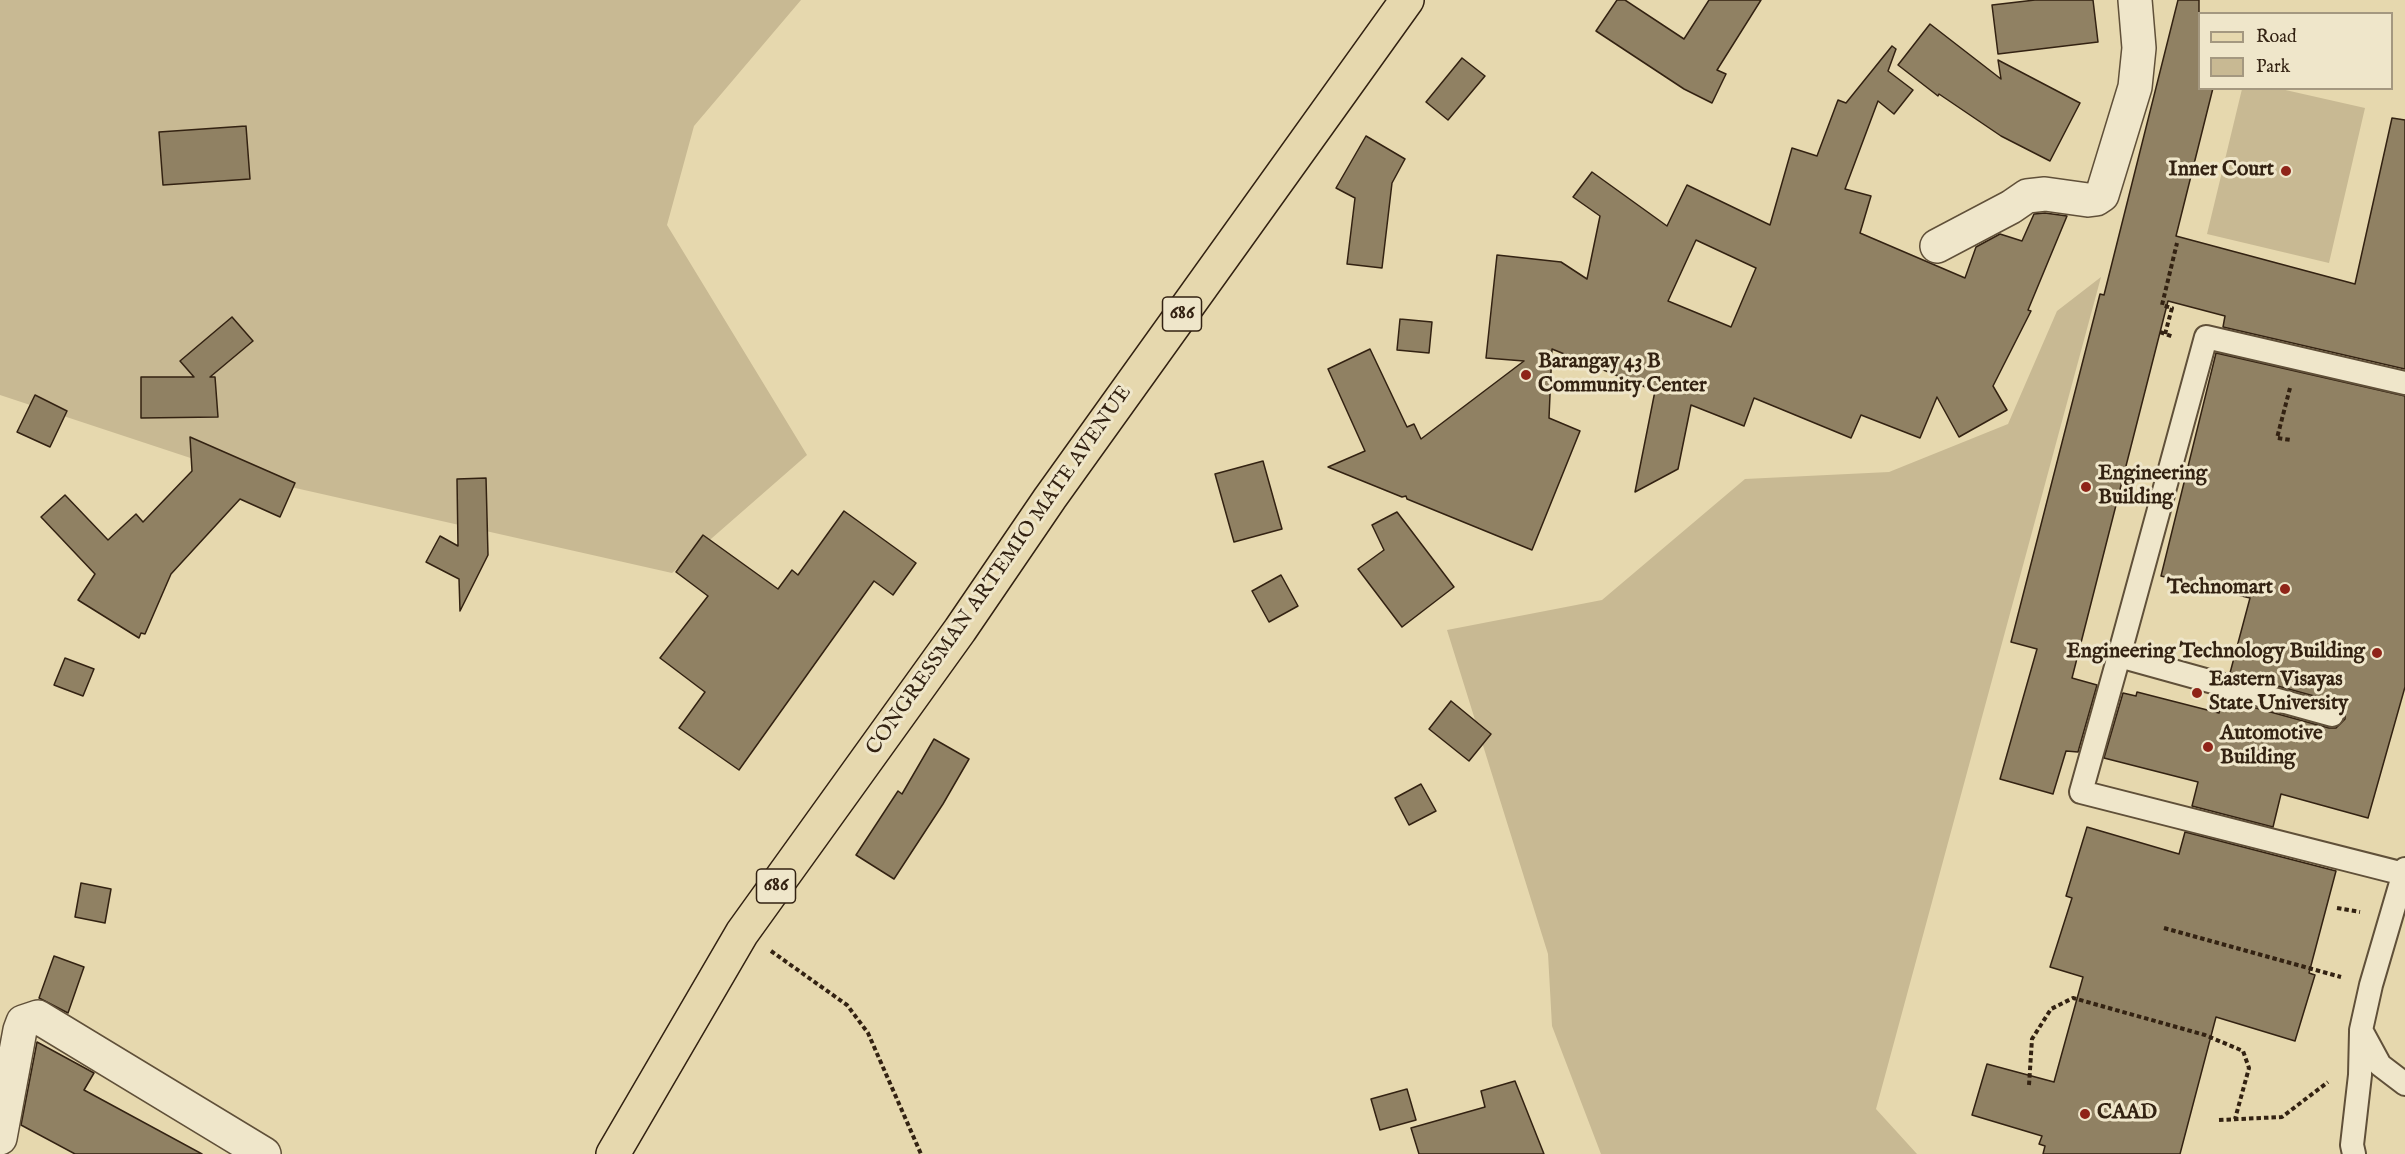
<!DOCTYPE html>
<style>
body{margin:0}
#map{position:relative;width:2405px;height:1154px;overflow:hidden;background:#e6d8ae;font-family:"IM FELL English",serif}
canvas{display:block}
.legend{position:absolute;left:2198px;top:12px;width:195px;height:78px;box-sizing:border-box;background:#efe6ca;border:2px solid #a49880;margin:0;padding:8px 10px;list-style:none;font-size:18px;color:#332212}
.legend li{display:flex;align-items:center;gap:12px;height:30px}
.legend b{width:30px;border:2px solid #a49880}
</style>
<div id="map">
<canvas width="2405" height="1154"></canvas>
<ul class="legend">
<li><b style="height:8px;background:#e6d8ae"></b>Road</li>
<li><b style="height:16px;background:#c8b993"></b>Park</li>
</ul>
</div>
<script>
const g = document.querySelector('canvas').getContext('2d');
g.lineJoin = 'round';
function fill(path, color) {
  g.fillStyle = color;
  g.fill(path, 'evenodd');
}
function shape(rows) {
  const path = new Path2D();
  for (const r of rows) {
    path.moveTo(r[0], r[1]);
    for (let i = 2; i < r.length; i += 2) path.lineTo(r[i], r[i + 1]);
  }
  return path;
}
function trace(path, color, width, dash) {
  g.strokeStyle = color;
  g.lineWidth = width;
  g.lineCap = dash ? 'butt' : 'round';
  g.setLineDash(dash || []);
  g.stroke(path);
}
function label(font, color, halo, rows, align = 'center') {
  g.font = font + ' "IM FELL English",serif';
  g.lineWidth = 6;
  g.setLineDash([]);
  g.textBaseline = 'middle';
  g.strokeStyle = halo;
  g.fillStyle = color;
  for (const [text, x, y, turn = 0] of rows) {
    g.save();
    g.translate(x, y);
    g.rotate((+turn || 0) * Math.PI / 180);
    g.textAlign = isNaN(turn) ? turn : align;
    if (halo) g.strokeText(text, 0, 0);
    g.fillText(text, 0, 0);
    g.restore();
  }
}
fill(shape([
 [0,0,801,0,694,126,667,225,807,455,672,573,251,478,0,395],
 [2242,89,2281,89,2365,108,2329,263,2207,234],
 [2101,277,1876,1109,1917,1154,1601,1154,1552,1026,1548,954,1447,630,1602,600,1745,479,1889,472,2008,424,2057,311]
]), '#c8b993');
const building = shape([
 [1617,0,1625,0,1684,39,1709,0,1761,0,1717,70,1726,74,1712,103,1684,89,1596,31,1617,0],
 [2035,0,2093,0,2098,42,1998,54,1992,5,2035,0],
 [2178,0,2199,0,2199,88,2213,88,2176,236,2355,284,2392,118,2405,120,2405,369,2223,327,2225,316,2168,301,2072,678,2097,685,2078,752,2066,751,2053,794,2000,779,2037,649,2011,642,2100,294,2104,295,2178,0],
 [1930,24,2001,79,1998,60,2080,103,2050,161,2001,136,1939,94,1938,96,1898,65,1930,24],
 [1892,46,1896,49,1888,71,1913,90,1894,114,1878,101,1845,189,1871,196,1860,233,1965,278,1976,247,2000,234,2022,241,2034,214,2045,213,2067,216,2028,310,2031,311,1993,386,2007,410,1959,437,1937,397,1920,438,1861,415,1851,438,1754,398,1744,426,1691,405,1678,469,1635,492,1655,391,1552,349,1549,418,1580,431,1532,550,1407,499,1406,496,1402,497,1328,467,1365,451,1328,369,1370,349,1407,427,1414,424,1421,439,1524,361,1486,358,1497,255,1561,262,1587,279,1600,216,1573,197,1592,172,1667,226,1687,185,1770,225,1792,148,1817,156,1838,100,1846,103,1892,46],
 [1696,240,1756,268,1731,327,1668,301,1696,240],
 [1462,58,1485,76,1448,120,1426,102,1462,58],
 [246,126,250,179,163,185,159,132,246,126],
 [1366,136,1405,159,1392,183,1382,268,1347,264,1355,198,1336,188,1366,136],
 [232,317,253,341,210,377,215,377,218,417,141,418,141,377,194,377,180,361,232,317],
 [1400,319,1432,322,1429,353,1397,350,1400,319],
 [2216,353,2405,396,2405,687,2368,818,2281,794,2273,827,2192,806,2198,782,2104,758,2123,693,2136,696,2137,692,2219,713,2223,699,2329,728,2336,728,2345,719,2345,711,2336,702,2230,673,2250,598,2161,576,2216,353],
 [35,395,67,411,50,447,17,432,35,395],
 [190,437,295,483,280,517,240,499,171,574,145,634,141,633,139,638,78,600,95,574,41,517,65,495,108,540,136,514,143,522,192,471,190,437],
 [1263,461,1282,529,1234,542,1215,474,1263,461],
 [486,478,488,555,460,611,459,579,426,562,440,536,458,546,457,479,486,478],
 [844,511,916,563,893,595,874,581,739,770,679,728,705,692,660,658,708,596,676,572,703,535,778,589,792,570,798,575,844,511],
 [1397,512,1454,587,1402,627,1358,569,1384,550,1372,525,1397,512],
 [1281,575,1298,606,1269,622,1252,591,1281,575],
 [65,658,94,669,83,696,54,685,65,658],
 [1451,701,1491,734,1469,761,1429,729,1451,701],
 [934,739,969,759,943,804,894,879,856,855,898,791,902,794,934,739],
 [1421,784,1436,811,1409,825,1395,798,1421,784],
 [2087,827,2179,854,2185,832,2336,871,2309,973,2315,975,2295,1041,2216,1017,2180,1154,2043,1154,2045,1146,2039,1144,2042,1136,1972,1115,1987,1064,2054,1082,2083,977,2050,967,2072,898,2066,896,2087,827],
 [81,883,111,889,105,923,75,917,81,883],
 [54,956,84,967,68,1013,39,998,54,956],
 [37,1042,94,1073,84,1090,202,1154,75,1154,21,1125,37,1042],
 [1515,1081,1544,1154,1419,1154,1411,1128,1485,1107,1481,1091,1515,1081],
 [1407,1089,1416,1120,1380,1130,1371,1099,1407,1089]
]);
fill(building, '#908163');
trace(building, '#332212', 1.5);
const lane = shape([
 [2119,656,2081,792,2404,874],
 [2332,715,2119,656,2206,337,2405,383],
 [2405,869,2371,985,2361,1030,2380,1065,2405,1084],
 [2354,1154,2352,1145,2360,1075,2361,1032]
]);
const street = shape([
 [1937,246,2011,207,2027,196,2045,194,2088,200,2096,199,2102,195,2135,87,2139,48,2135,0],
 [0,1138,20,1030,23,1022,38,1017,264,1154]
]);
const primary = shape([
 [613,1154,742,933,960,630,1050,498,1407,0]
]);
trace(lane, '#605039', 26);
trace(street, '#605039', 36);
trace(primary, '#332212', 36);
trace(shape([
 [2160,332,2174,337],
 [2165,334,2172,308,2162,305,2177,243],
 [2290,388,2277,438,2291,440],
 [2337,908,2360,912],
 [2164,928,2341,977],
 [771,951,847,1005,868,1033,921,1154],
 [2029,1085,2032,1039,2051,1009,2073,998,2205,1035,2243,1051,2249,1068,2235,1119],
 [2219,1120,2282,1117,2328,1082]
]), '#332212', 4, [4.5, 3]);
trace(lane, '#efe6ca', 22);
trace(street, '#efe6ca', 33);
trace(primary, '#e6d8ae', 33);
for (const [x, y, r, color] of [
 [2286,171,6,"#8f2418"],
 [1526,375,6,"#8f2418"],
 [2086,487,6,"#8f2418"],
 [2285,589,6,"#8f2418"],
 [2377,653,6,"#8f2418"],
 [2197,693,6,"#8f2418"],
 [2208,747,6,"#8f2418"],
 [2085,1114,6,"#8f2418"]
]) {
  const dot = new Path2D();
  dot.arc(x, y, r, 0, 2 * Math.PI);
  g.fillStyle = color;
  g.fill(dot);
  trace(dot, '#efe6ca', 2);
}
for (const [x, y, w] of [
 [1182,314,39],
 [776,886,39]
]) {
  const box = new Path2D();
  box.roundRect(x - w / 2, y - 17, w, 34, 4.5);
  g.fillStyle = '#efe6ca';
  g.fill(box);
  trace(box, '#332212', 1.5);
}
label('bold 20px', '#332212', null, [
 ["686",1182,314],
 ["686",776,886]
]);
label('bold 21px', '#332212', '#efe6ca', [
 ["Inner Court",2274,171,"right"],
 ["Barangay 43 B",1538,363],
 ["Community Center",1538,387],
 ["Engineering",2098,475],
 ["Building",2098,499],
 ["Technomart",2273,589,"right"],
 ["Engineering Technology Building",2365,653,"right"],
 ["Eastern Visayas",2209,681],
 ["State University",2209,705],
 ["Automotive",2220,735],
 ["Building",2220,759],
 ["CAAD",2097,1114]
], 'left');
label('21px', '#332212', '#efe6ca', [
 ["CONGRESSMAN ARTEMIO MATE AVENUE",1000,571,-55]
]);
</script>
